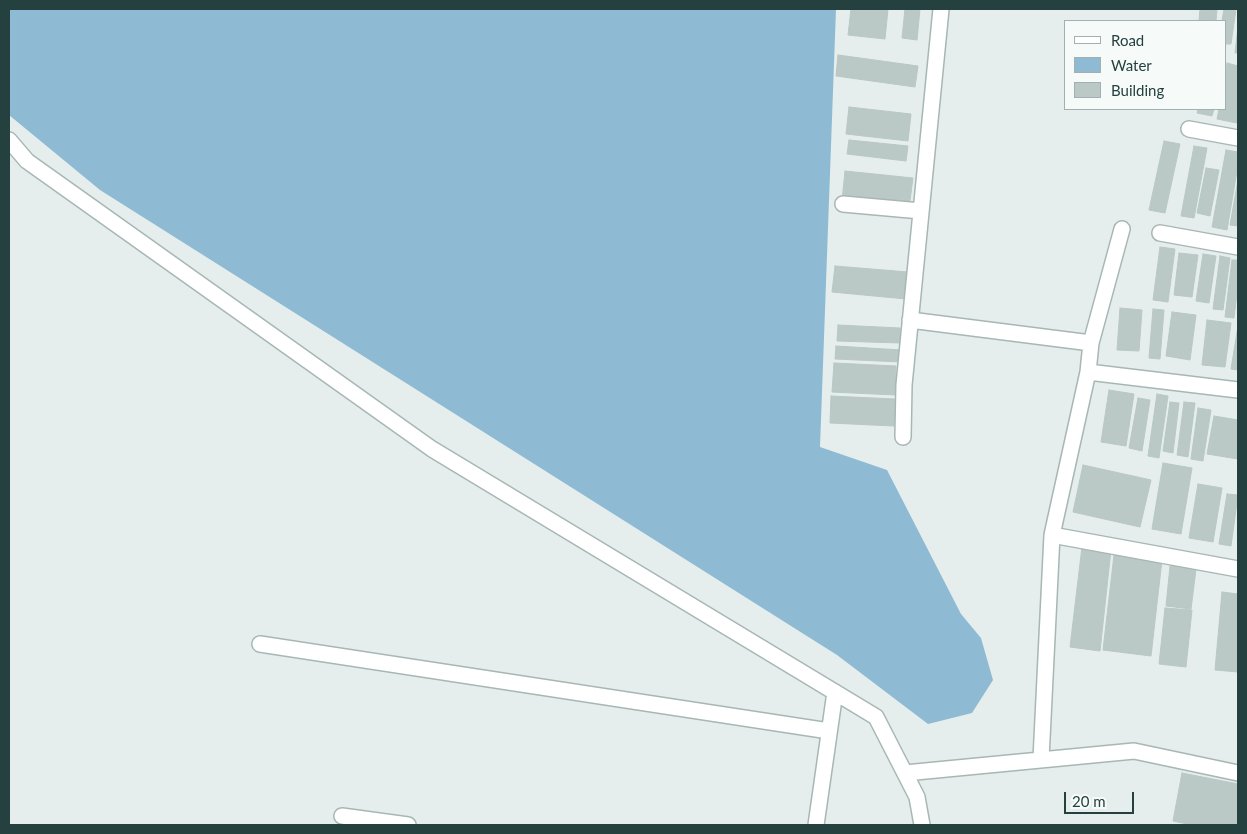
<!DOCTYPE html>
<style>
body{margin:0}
#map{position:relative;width:1247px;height:834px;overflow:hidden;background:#e5eeec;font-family:Lato,sans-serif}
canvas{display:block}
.frame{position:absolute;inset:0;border:10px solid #24413f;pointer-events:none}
.legend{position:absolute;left:1064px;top:20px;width:162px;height:90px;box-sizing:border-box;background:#f6fbf9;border:1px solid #a2b1af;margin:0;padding:6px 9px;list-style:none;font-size:15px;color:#24413f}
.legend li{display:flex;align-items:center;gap:10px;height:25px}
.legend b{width:25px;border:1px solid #a2b1af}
.scale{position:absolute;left:1064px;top:792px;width:70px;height:22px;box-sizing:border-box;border:2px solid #24413f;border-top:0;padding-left:6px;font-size:15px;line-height:18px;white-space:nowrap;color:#24413f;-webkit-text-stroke:4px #f6fbf9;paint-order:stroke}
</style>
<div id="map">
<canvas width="1247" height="834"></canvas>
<div class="frame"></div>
<ul class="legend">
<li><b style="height:6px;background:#fff"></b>Road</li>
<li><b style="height:14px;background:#8ebbd3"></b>Water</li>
<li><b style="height:14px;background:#bac9c6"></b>Building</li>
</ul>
<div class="scale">20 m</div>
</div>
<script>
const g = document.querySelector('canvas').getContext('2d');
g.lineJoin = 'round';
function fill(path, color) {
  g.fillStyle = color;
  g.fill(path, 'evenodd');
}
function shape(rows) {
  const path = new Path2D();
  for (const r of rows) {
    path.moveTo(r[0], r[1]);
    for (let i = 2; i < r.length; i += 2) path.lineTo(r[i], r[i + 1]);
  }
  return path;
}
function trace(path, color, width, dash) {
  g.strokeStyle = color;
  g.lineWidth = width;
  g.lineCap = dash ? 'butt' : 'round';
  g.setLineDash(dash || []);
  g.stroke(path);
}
fill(shape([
 [9,9,836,9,820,447,887,470,961,614,981,638,993,680,972,713,928,724,837,655,100,190,9,115]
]), '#8ebbd3');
const building = shape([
 [851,9,888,9,885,39,848,35,851,9],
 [905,9,920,9,917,40,902,38,905,9],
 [1200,9,1217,9,1216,21,1199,21,1200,9],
 [1224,9,1236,9,1231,44,1226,44,1226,21,1222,21,1224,9],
 [1238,27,1238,53,1235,53,1238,27],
 [838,55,918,66,915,87,836,76,838,55],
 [1227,63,1238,66,1238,114,1237,123,1217,119,1219,109,1226,109,1226,72,1227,63],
 [849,107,911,114,908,141,846,134,849,107],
 [1198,109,1214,109,1212,116,1197,113,1198,109],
 [849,140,908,146,906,161,847,154,849,140],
 [1164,141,1180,144,1165,213,1149,210,1164,141],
 [1194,146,1207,148,1194,218,1181,216,1194,146],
 [1226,150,1238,152,1238,165,1227,230,1212,227,1226,150],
 [1206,168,1219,170,1210,216,1197,213,1206,168],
 [845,171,913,178,909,208,842,201,845,171],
 [1238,180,1238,226,1230,225,1238,180],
 [1160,247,1175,249,1168,302,1153,300,1160,247],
 [1179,253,1198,255,1192,297,1174,295,1179,253],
 [1203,254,1216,256,1209,303,1196,301,1203,254],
 [1220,256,1230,258,1223,310,1213,309,1220,256],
 [1232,260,1238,260,1238,285,1234,318,1225,317,1232,260],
 [835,266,908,272,906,299,832,292,835,266],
 [1120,308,1142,310,1139,351,1117,350,1120,308],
 [1153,309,1164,310,1160,359,1149,358,1153,309],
 [1172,312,1196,315,1190,360,1166,356,1172,312],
 [1207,320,1231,323,1225,367,1202,365,1207,320],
 [838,325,900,328,900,343,837,341,838,325],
 [1238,326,1238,370,1231,369,1238,326],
 [836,346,902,350,901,362,835,359,836,346],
 [834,363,896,366,895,395,832,392,834,363],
 [1109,390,1134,394,1126,446,1101,442,1109,390],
 [1157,394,1168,396,1159,458,1148,456,1157,394],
 [831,396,895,399,894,426,830,423,831,396],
 [1138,398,1150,400,1142,451,1129,448,1138,398],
 [1170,402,1179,403,1173,453,1163,451,1170,402],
 [1184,402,1195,403,1188,457,1177,455,1184,402],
 [1198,408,1211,410,1203,461,1191,459,1198,408],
 [1214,416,1238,420,1238,459,1207,454,1214,416],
 [1163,463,1192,468,1181,534,1152,529,1163,463],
 [1083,465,1151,480,1140,527,1073,512,1083,465],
 [1198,484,1222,488,1213,542,1189,538,1198,484],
 [1227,494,1238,495,1231,546,1219,544,1227,494],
 [1082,547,1111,550,1100,651,1070,647,1082,547],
 [1114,555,1162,560,1151,656,1103,650,1114,555],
 [1170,566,1196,569,1191,609,1166,606,1170,566],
 [1222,592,1238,594,1238,672,1215,670,1222,592],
 [1165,608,1192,610,1186,667,1159,664,1165,608],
 [1182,773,1238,784,1238,825,1192,825,1173,821,1182,773]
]);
fill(building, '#bac9c6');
trace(building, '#b8c8c4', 1);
const street = shape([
 [1189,129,1238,138],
 [9,140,27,161,432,449,876,717,917,797,922,825],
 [843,204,921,211],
 [1160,233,1238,247],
 [910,320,1091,343],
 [1088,372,1238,390],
 [903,437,904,385,941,9],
 [1052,535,1238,569],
 [260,644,829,731],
 [1041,759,1052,535,1088,372,1091,343,1122,229],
 [905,773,1134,751,1238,773],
 [342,816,408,825],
 [816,825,835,692]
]);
trace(street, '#a7b7b5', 18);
trace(street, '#fff', 15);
</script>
